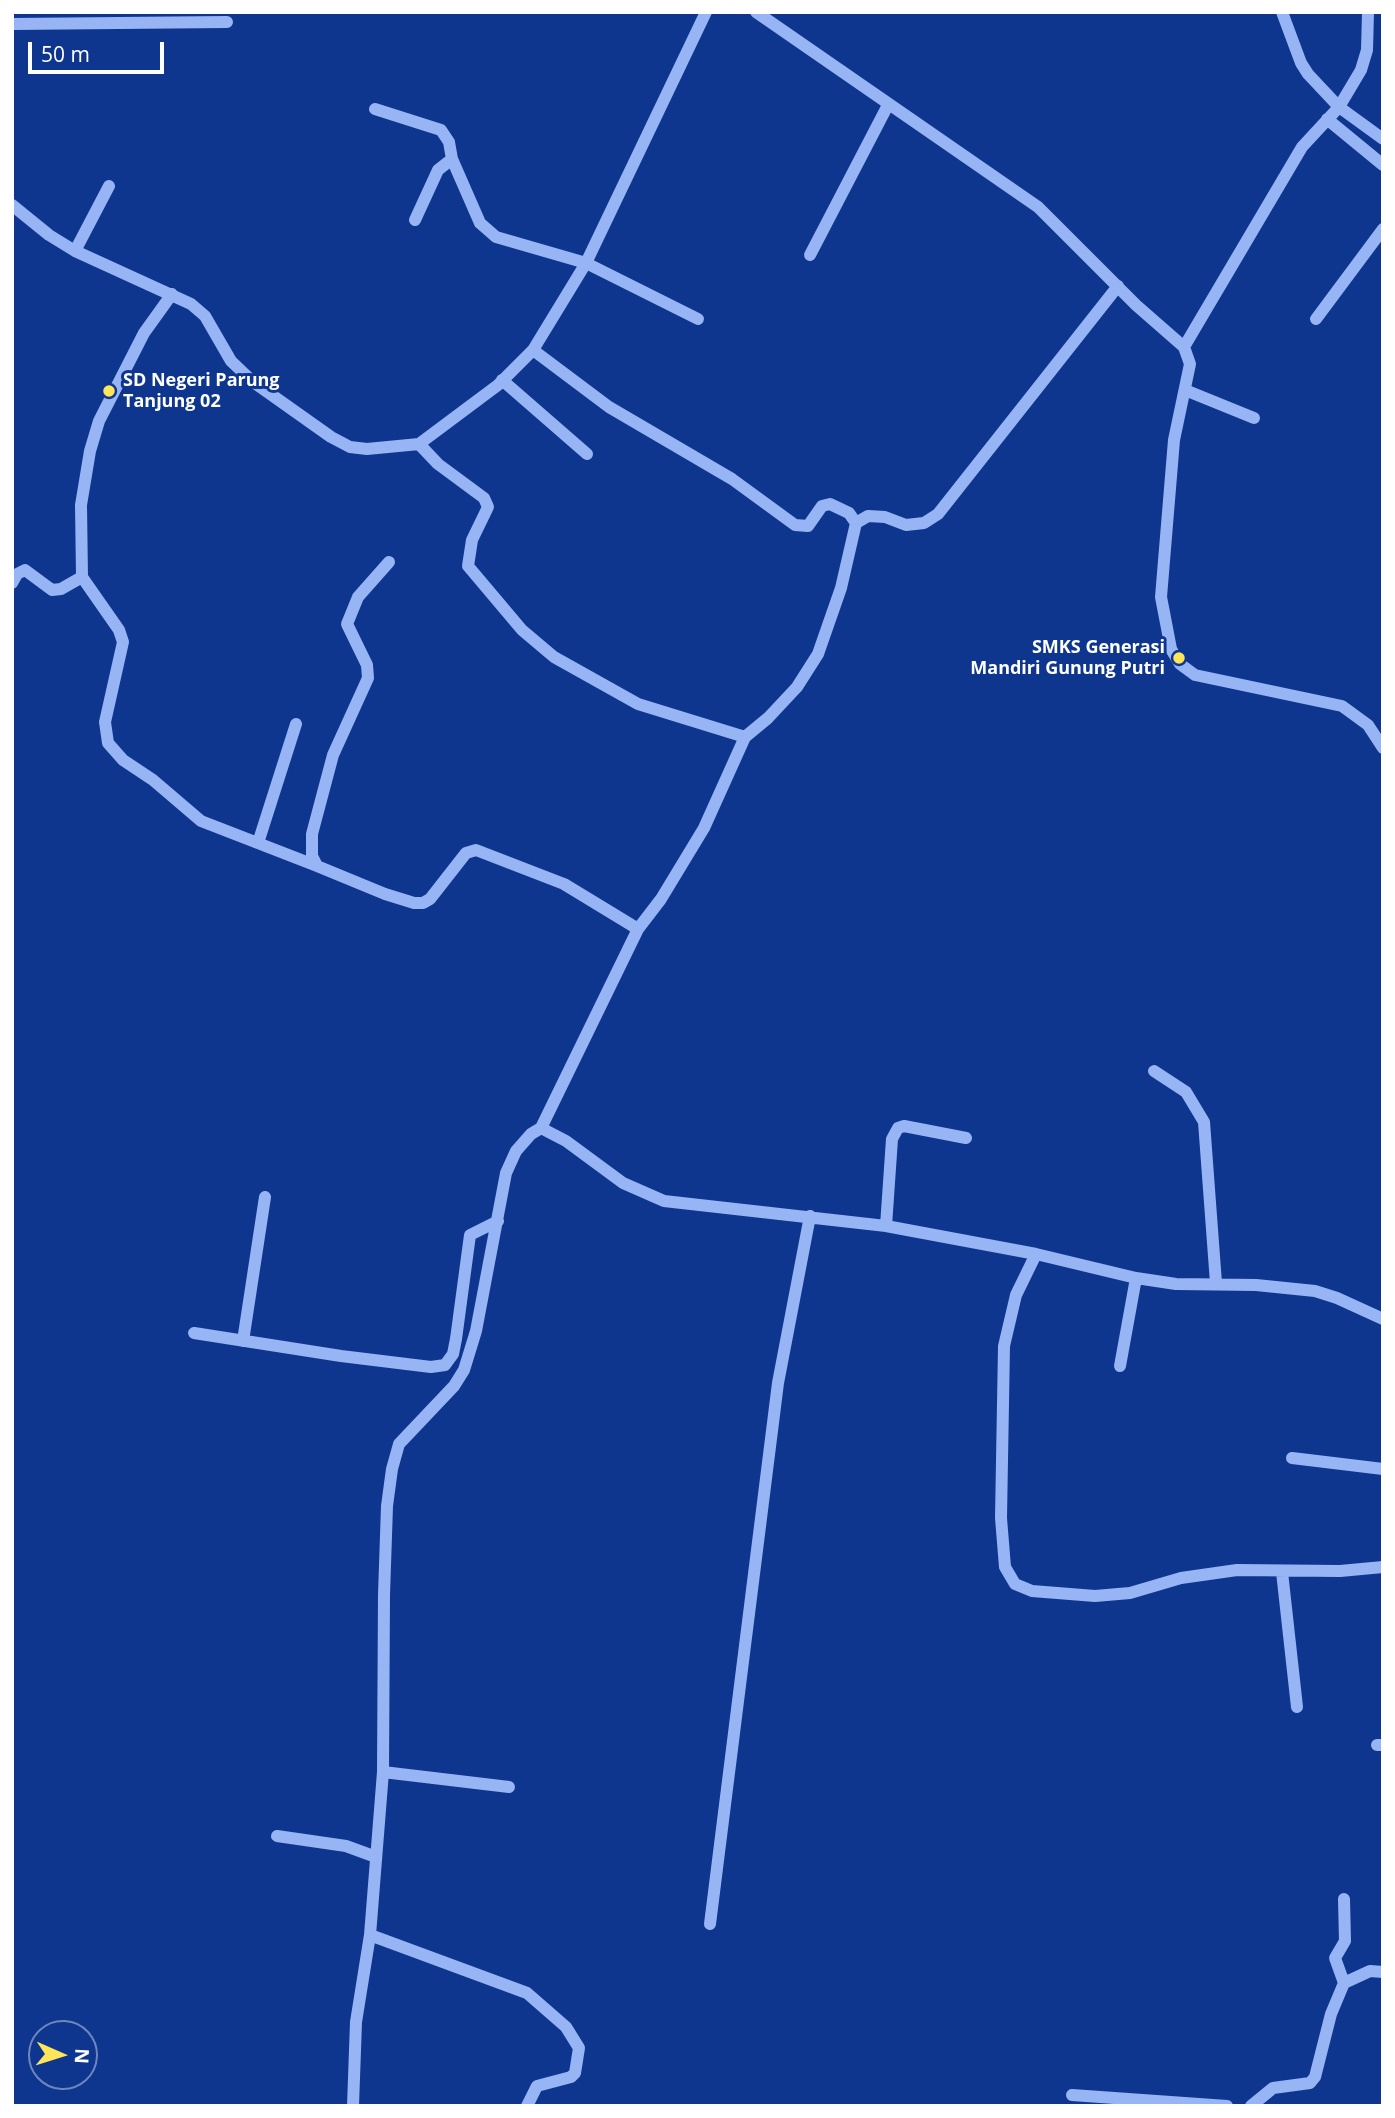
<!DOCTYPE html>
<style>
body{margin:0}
#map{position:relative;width:1395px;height:2118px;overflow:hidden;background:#0e368f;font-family:"Open Sans",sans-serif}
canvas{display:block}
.frame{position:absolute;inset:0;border:14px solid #fff;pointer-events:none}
.north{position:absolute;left:28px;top:2020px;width:70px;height:70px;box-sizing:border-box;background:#0e368f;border:2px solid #6e86bc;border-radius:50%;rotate:93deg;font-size:19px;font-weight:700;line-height:28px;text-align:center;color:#fff}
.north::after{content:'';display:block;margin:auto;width:24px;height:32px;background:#ffe559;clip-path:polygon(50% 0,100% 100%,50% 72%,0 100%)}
.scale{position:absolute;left:28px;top:42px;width:136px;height:32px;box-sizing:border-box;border:4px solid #fff;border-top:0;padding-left:9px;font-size:21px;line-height:24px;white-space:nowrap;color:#fff;-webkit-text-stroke:5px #0e368f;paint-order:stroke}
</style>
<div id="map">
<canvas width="1395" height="2118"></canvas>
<div class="frame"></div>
<div class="north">N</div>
<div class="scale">50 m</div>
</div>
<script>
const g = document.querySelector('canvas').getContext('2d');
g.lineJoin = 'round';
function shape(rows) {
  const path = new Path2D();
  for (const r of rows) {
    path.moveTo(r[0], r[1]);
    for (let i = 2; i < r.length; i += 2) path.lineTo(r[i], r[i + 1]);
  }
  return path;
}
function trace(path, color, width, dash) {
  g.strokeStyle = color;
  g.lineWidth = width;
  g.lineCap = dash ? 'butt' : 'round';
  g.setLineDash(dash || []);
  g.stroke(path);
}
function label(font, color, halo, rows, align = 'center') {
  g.font = font + ' "Open Sans",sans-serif';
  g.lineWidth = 6;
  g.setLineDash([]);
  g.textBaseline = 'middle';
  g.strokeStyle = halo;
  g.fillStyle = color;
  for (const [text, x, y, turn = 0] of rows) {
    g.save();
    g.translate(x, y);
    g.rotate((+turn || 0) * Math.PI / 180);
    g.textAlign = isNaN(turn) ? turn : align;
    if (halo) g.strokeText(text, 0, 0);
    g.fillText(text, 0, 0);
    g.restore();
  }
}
trace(shape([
 [756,12,1038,207,1136,305,1184,347],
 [1282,12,1301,63,1308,74,1339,107,1383,139],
 [1368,12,1367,50,1361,70,1339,107,1302,147,1184,347,1190,364,1174,440,1161,597,1171,649,1180,664,1195,675,1342,706,1368,725,1383,748],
 [12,24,227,22],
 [375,109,441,130,449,142,452,159,480,223,496,237,586,263,698,319],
 [1327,119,1383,165],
 [12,205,49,235,75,251,191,304,205,316,231,361,252,381,331,437,350,447,367,449,419,444,438,464,484,498,488,507,472,540,468,566,522,630,554,657,638,704,745,737,768,718,797,687,818,654,841,588,856,523,868,516,885,517,906,525,924,523,938,514,1118,286],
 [415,220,438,170,452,159],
 [75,251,109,186],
 [810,255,888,105],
 [172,294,144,333,99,421,90,451,81,505,82,577,119,630,123,642,105,722,108,743,123,760,153,780,201,821,317,866],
 [1316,319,1383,229],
 [533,350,609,407,732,479,795,525,808,526,822,506,830,504,849,513,856,523],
 [502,380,587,454],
 [1185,390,1254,418],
 [419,444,498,385,533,350,586,263,706,12],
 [389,562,358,597,347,624,367,665,368,678,333,755,312,834,312,856,317,866,385,894,414,903,423,903,430,899,466,853,476,850,564,884,638,929],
 [12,583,17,574,25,570,52,590,61,589,82,577],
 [258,843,296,724],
 [1154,1071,1186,1092,1204,1122,1216,1283],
 [541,1128,638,929,661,899,704,828,745,737],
 [886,1226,892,1139,898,1128,904,1126,966,1138],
 [1036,1254,1016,1295,1004,1346,1001,1518,1005,1567,1015,1584,1032,1591,1095,1596,1130,1593,1181,1578,1237,1570,1340,1571,1383,1567],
 [194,1333,341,1356,431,1367,445,1365,453,1354,456,1339,470,1235,498,1221],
 [243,1341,265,1197],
 [1120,1366,1136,1278],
 [1292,1458,1383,1469],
 [1282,1572,1297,1707],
 [1377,1745,1383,1745],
 [383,1772,509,1787],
 [277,1836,346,1846,376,1857],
 [710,1924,778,1383,810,1216],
 [370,1935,527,1993,566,2027,579,2048,575,2073,571,2077,537,2086,527,2106],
 [1344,1983,1335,1958,1345,1941,1344,1899],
 [1072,2095,1227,2106],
 [353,2106,356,2022,370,1935,383,1772,384,1595,387,1506,392,1469,399,1444,454,1386,464,1370,476,1331,506,1173,516,1151,531,1134,541,1128,566,1141,623,1183,664,1201,886,1226,1036,1254,1136,1278,1176,1284,1256,1285,1315,1291,1337,1298,1383,1319],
 [1251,2106,1273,2088,1310,2083,1315,2077,1331,2014,1344,1983,1370,1971,1383,1972]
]), '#97b5f4', 12);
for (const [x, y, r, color] of [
 [109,391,7,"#ffe559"],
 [1179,658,7,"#ffe559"]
]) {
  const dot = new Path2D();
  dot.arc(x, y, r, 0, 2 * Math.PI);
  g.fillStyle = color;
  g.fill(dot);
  trace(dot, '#0e368f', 2.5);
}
label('bold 18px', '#fff', '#0e368f', [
 ["SD Negeri Parung",123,381],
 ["Tanjung 02",123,402],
 ["SMKS Generasi",1165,648,"right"],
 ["Mandiri Gunung Putri",1165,669,"right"]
], 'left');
</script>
